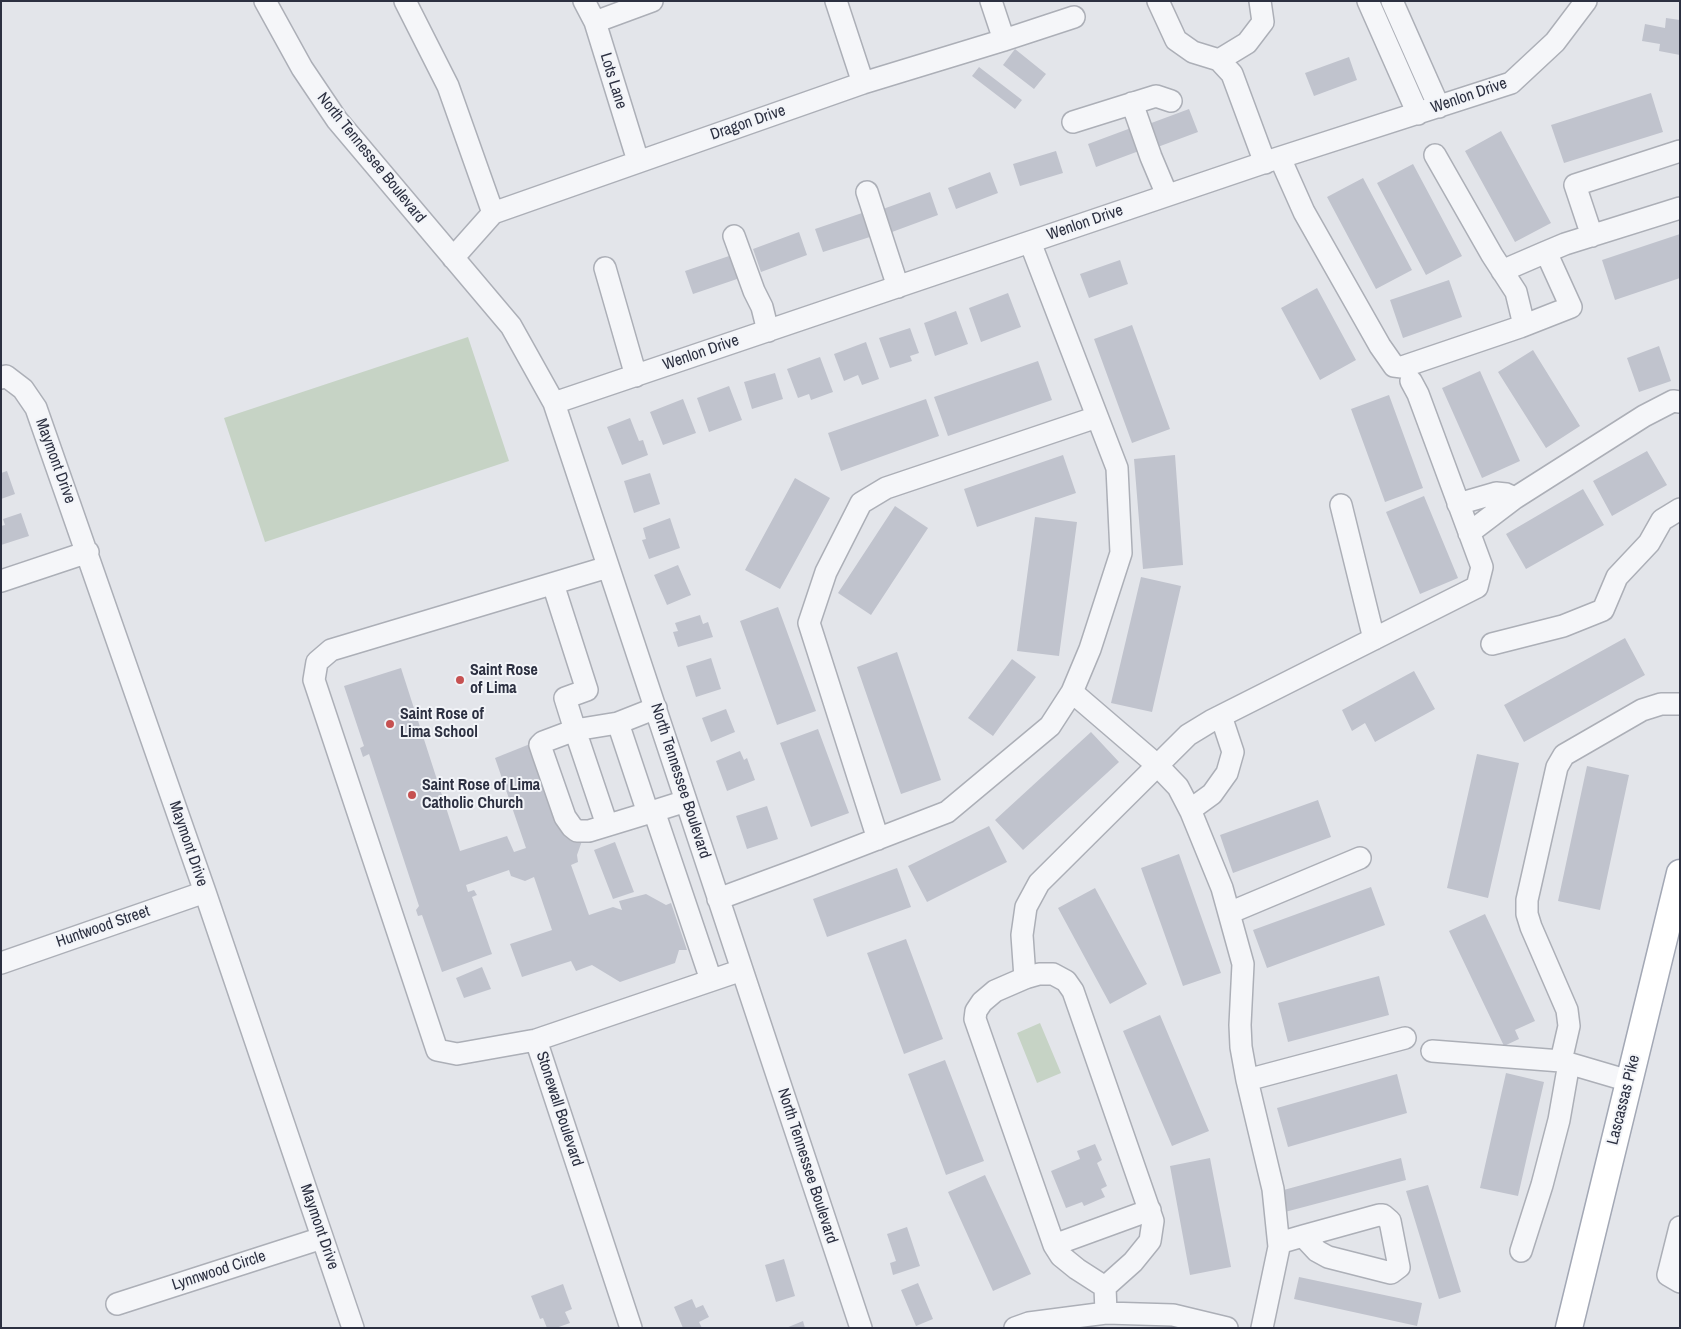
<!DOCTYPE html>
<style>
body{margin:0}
#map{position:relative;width:1681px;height:1329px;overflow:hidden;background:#e3e5ea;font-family:"Archivo Narrow",sans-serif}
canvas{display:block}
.frame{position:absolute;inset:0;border:2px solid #2c3041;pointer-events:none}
</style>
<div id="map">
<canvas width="1681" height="1329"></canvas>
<div class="frame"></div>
</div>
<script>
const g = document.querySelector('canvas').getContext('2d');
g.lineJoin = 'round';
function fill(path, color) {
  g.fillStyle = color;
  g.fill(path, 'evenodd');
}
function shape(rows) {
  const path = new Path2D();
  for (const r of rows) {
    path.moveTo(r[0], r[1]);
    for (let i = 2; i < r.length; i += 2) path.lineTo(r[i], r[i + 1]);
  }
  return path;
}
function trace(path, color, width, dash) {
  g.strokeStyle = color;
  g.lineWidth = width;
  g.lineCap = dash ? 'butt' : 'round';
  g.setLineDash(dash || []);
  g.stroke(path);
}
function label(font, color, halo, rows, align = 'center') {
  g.font = font + ' "Archivo Narrow",sans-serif';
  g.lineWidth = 4;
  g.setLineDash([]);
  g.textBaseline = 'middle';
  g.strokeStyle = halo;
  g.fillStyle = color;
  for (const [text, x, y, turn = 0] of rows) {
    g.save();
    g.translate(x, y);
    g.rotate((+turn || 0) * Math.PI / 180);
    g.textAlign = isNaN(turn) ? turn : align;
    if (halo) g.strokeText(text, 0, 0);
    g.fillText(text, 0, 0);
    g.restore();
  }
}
fill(shape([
 [468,337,509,461,265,542,224,418],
 [1040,1023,1061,1073,1037,1083,1017,1033]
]), '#c6d3c5');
fill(shape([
 [1666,18,1680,20,1680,55,1659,51,1660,44,1642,41,1645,24,1665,28],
 [1015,49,1046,74,1034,89,1003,65],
 [1349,57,1357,80,1314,96,1305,73],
 [979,67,1022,100,1015,109,972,76],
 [1651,93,1663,132,1564,163,1551,125],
 [1189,109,1198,132,1155,148,1146,125],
 [1131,128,1139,151,1096,167,1088,144],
 [1501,131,1551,223,1515,242,1465,151],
 [1056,151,1063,173,1020,186,1013,164],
 [1413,164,1462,256,1426,275,1377,183],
 [990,172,998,193,956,209,948,188],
 [1363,178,1412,270,1376,289,1327,197],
 [930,192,938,215,892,232,883,209],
 [865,212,873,236,823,252,815,229],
 [799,232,807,255,761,272,753,249],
 [1680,234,1680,278,1615,300,1602,260],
 [732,255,740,278,693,294,685,271],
 [1120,260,1128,284,1089,298,1080,274],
 [1449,280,1462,317,1403,338,1390,300],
 [1317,288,1356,360,1320,380,1281,308],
 [1008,293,1021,327,981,342,969,308],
 [956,311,968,344,935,356,924,323],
 [1132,325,1170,429,1132,443,1094,339],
 [910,328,919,353,910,356,912,361,890,368,879,338],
 [866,342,879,379,862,385,858,375,844,381,834,354],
 [1659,346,1671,381,1639,392,1627,358],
 [1533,350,1580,426,1546,448,1498,372],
 [820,357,833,392,811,400,809,394,798,398,787,369],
 [1038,361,1052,400,948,436,934,397],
 [1480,371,1520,461,1482,478,1442,388],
 [775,373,783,399,752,409,744,382],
 [729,386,742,420,709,432,697,398],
 [1389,395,1423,488,1385,502,1351,409],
 [683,399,696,433,663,445,650,412],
 [926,399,939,436,841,471,828,433],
 [630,418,639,441,643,440,648,455,622,465,607,427],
 [1647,451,1667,485,1612,516,1593,481],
 [1063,455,1076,493,977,527,964,489],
 [1175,455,1183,565,1143,569,1134,459],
 [7,471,15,494,1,499,1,473],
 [650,473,660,504,634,513,624,481],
 [795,478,830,498,780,589,745,570],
 [1583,489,1604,525,1526,569,1506,534],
 [1424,496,1458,578,1420,594,1386,512],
 [895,506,928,528,871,615,838,593],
 [21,513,29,536,1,545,1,526,5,525,3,519],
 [1035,517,1077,522,1059,656,1017,651],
 [670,518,680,548,649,559,642,540,646,539,643,528],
 [678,565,691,595,667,605,654,575],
 [1141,577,1181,586,1152,712,1111,703],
 [778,607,816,711,777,725,740,621],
 [700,615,703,624,708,622,713,637,678,647,673,632,678,631,675,623],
 [1625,638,1645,675,1524,742,1504,705],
 [897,652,941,780,901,794,857,667],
 [711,658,721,689,696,697,686,666],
 [1012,659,1036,677,993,736,968,718],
 [401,668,460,851,507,836,514,852,526,848,495,758,535,742,583,838,577,855,578,862,571,865,589,915,613,907,622,910,619,901,646,894,666,905,671,903,687,950,679,950,675,963,620,982,592,965,576,971,571,961,522,977,510,944,552,930,534,877,525,881,511,876,509,870,466,885,468,892,474,890,477,895,472,897,492,954,442,972,422,915,418,916,416,910,419,906,369,754,363,757,360,748,364,746,344,686],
 [1414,671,1435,709,1375,742,1365,723,1352,731,1342,710],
 [726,709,735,732,711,742,702,718],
 [818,729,849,813,811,827,780,743],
 [1091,732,1119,762,1023,850,995,820],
 [740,751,744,760,747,758,755,780,727,791,716,761],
 [1477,754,1519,763,1488,898,1447,888],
 [1587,766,1629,775,1600,910,1558,901],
 [1318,800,1331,837,1233,873,1220,835],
 [767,806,778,839,747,849,736,816],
 [989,826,1007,862,927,902,908,866],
 [615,842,634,892,613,899,594,850],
 [1179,854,1221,973,1183,986,1141,868],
 [897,868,911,907,827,937,813,899],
 [1371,887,1385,925,1267,968,1253,930],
 [1095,888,1147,984,1110,1004,1058,908],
 [1485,914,1535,1021,1515,1030,1519,1039,1504,1046,1449,931],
 [906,939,943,1039,904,1054,867,953],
 [482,967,491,989,464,998,456,978],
 [1379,976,1389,1015,1288,1042,1278,1003],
 [1160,1015,1209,1131,1172,1146,1123,1031],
 [945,1060,984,1161,946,1175,908,1074],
 [1506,1073,1544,1082,1518,1196,1480,1188],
 [1397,1074,1407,1113,1288,1147,1277,1108],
 [1095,1144,1102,1160,1097,1163,1107,1186,1101,1189,1105,1197,1084,1206,1082,1202,1066,1208,1051,1171,1080,1159,1077,1151],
 [1210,1158,1231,1267,1190,1275,1170,1166],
 [1401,1158,1406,1180,1285,1212,1280,1191],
 [985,1175,1031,1274,993,1291,948,1192],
 [1428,1185,1461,1292,1439,1299,1406,1191],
 [907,1227,920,1266,893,1275,890,1263,896,1261,887,1234],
 [784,1259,795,1296,776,1302,765,1265],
 [1299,1277,1422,1303,1417,1326,1294,1299],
 [918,1283,933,1319,916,1326,901,1290],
 [563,1284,572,1309,565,1312,570,1323,556,1328,547,1328,543,1318,540,1319,531,1296],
 [692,1299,696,1308,703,1305,709,1317,699,1322,702,1328,683,1328,674,1307],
 [803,1321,805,1328,786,1328]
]), '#c0c3cd');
const minor = shape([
 [265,1,302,68,337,120,511,326,554,403,861,1328],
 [405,1,448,86,493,213,453,258],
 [584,1,595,22,638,161],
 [836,1,863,83],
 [991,1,1004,40],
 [1158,1,1176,40,1193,52,1219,60,1232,74,1265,163],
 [1368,1,1418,114],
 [1392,1,1439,107],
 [595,22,652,1],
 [1219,60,1247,43,1263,22,1260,1],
 [1132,103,1151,157,1167,195],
 [1073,122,1156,96,1171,101],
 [1435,155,1492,255,1516,292,1524,325],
 [1280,158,1304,212,1380,346,1394,366,1402,367,1520,327,1571,307,1546,252,1565,244,1680,208],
 [867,192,898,287],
 [493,213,863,83,1004,40,1074,17],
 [734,236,754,291,762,307,768,331],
 [1592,236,1575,185,1680,151],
 [605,268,636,376],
 [1502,271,1546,252],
 [1,378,6,376,23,389,36,408,205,892,353,1328],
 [554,403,1269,161,1511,83,1555,42,1586,1],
 [1458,504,1496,493,1506,494,1515,498],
 [1341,505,1374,639],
 [1469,533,1515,498,1644,416,1673,401,1680,402],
 [608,567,331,650,317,662,314,680,437,1050,457,1054,536,1040,742,970],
 [1,581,88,552],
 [553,584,587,690,565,698,575,730,618,723],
 [1492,644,1563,626,1603,610,1617,577,1649,543,1662,520,1680,509],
 [1072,692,1157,765,1178,787,1191,812,1222,888,1243,964,1240,1025,1241,1047,1247,1080,1273,1189,1279,1247,1262,1328],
 [656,708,618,723,648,813,686,801],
 [1190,810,1212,794,1227,773,1233,752,1221,716],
 [654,811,711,980],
 [607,825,575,730,543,742,540,745,543,754,565,817,572,827,577,831,589,831,648,813],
 [878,839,809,623,826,572,861,503,886,488,1097,417],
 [718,899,810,865,947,812,1050,726,1072,692,1090,649,1121,553,1117,468,1030,242],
 [1229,913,1360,858],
 [1,963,205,892],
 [1025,978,1022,935,1026,907,1039,883,1188,735,1211,721,1477,587,1482,567,1418,394,1411,381],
 [536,1040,631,1328],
 [1432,1051,1561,1061,1629,1081],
 [1561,1061,1569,1026,1567,1010,1531,927,1527,914,1527,900,1557,767,1564,755,1642,710,1661,704,1680,704],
 [1247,1080,1405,1038],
 [1680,1227,1668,1275,1680,1282],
 [1279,1243,1303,1236,1379,1215,1383,1215,1390,1221,1399,1267,1391,1273,1328,1257,1317,1251,1303,1236],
 [1054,1245,1150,1210],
 [1521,1251,1542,1185,1559,1120,1569,1063],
 [1105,1287,1077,1269,1061,1256,1054,1245,975,1019,976,1011,982,1002,995,991,1025,978,1039,974,1053,974,1066,981,1073,991,1153,1221,1150,1241,1133,1262,1105,1287,1106,1313],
 [117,1304,322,1238],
 [1015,1328,1029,1323,1106,1313,1173,1315,1227,1328]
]);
const major = shape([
 [1569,1328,1680,873]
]);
trace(minor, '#acafb7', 24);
trace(major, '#a3a8b5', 29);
trace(minor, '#f5f6f9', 21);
trace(major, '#fff', 26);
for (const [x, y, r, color] of [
 [460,680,5,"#c65151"],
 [390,724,5,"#c65151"],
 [412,795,5,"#c65151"]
]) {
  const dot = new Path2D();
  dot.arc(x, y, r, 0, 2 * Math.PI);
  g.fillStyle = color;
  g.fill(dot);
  trace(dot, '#f2f4f8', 2);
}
label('16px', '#2c3041', '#f2f4f8', [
 ["Lots Lane",613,81,73],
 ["Wenlon Drive",1469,96,-19],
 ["Dragon Drive",748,123,-19],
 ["North Tennessee Boulevard",371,158,51],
 ["Wenlon Drive",1085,223,-19],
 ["Wenlon Drive",701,353,-19],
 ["Maymont Drive",55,461,70],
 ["North Tennessee Boulevard",680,781,72],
 ["Maymont Drive",188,844,71],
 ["Huntwood Street",103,927,-19],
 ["Lascassas Pike",1624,1100,-76],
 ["Stonewall Boulevard",559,1109,72],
 ["North Tennessee Boulevard",807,1166,72],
 ["Maymont Drive",319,1227,71],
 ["Lynnwood Circle",219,1271,-18]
]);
label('bold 16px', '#2c3041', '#f2f4f8', [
 ["Saint Rose",470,671],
 ["of Lima",470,689],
 ["Saint Rose of",400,715],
 ["Lima School",400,733],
 ["Saint Rose of Lima",422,786],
 ["Catholic Church",422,804]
], 'left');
</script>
